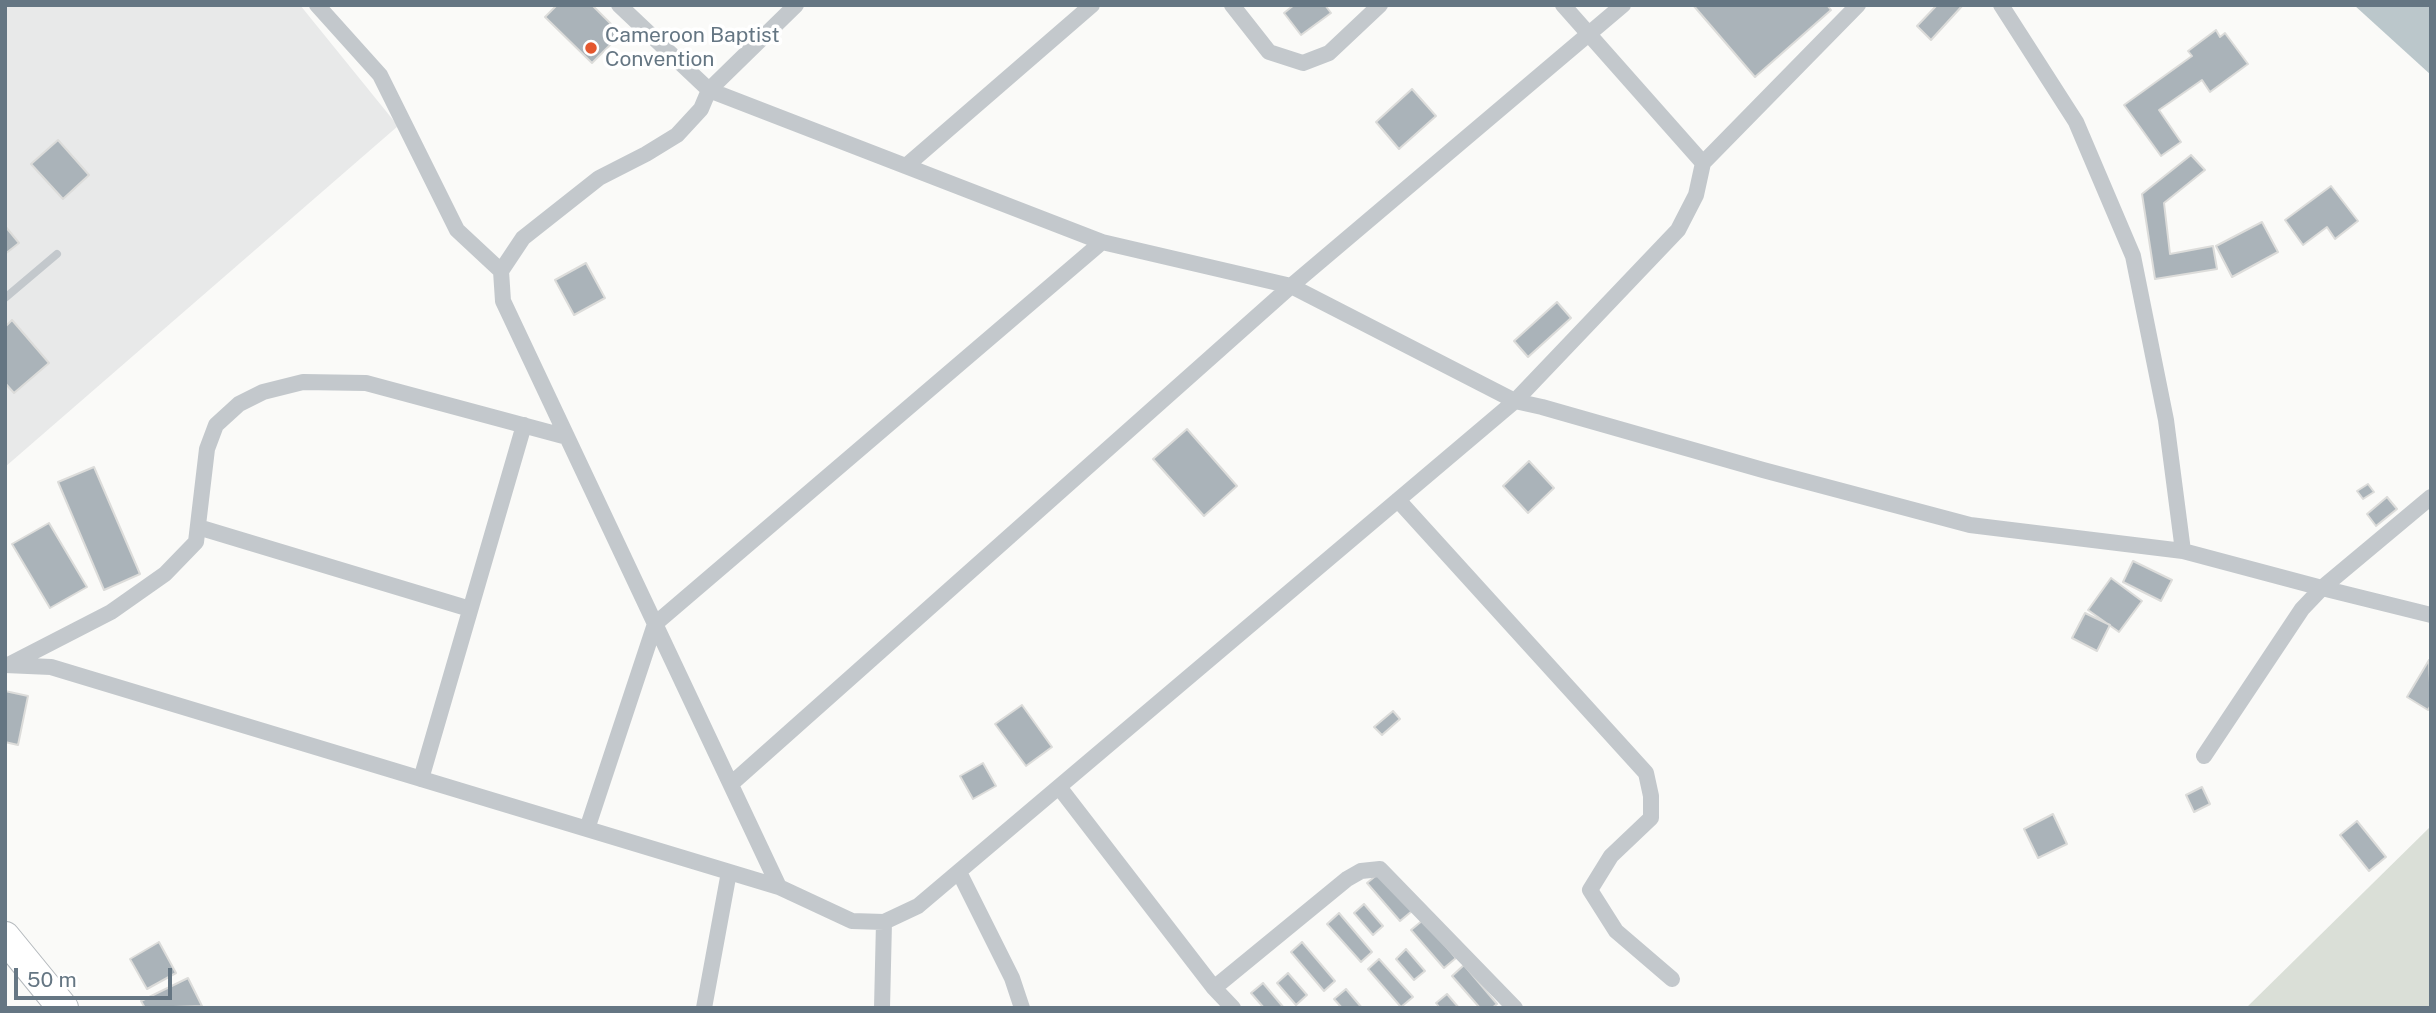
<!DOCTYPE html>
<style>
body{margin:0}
#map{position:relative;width:2436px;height:1013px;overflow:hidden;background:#fafaf8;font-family:"Public Sans",sans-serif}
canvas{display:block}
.frame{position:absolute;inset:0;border:7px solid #657683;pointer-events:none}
.scale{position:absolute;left:14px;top:968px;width:158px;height:32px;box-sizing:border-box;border:4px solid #657683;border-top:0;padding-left:9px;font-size:21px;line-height:24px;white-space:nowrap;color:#657683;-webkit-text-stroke:5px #fff;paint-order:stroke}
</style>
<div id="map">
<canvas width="2436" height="1013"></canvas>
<div class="frame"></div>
<div class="scale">50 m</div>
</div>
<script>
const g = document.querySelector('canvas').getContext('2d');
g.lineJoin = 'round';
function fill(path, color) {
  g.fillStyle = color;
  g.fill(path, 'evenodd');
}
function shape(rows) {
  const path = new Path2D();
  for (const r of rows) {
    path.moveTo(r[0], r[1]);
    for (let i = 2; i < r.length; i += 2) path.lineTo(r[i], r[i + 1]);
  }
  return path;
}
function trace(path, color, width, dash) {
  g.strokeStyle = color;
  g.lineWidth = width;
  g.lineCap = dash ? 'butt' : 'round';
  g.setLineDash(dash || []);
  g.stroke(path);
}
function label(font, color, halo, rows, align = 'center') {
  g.font = font + ' "Public Sans",sans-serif';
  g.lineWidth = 7;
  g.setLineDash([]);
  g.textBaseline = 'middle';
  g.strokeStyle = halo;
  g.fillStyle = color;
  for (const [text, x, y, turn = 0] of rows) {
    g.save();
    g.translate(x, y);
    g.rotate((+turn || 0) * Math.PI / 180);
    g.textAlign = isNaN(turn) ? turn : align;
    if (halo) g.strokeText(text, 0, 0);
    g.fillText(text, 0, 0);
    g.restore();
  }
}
fill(shape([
 [5,5,300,5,398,126,5,467]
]), '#e8e9e9');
fill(shape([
 [2431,826,2431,1008,2246,1008]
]), '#dadfd7');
fill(shape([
 [2354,5,2431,5,2431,75]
]), '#bbc7cb');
const building = shape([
 [557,5,592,5,621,34,592,63,545,17,557,5],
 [1294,5,1325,5,1331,13,1301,35,1284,13,1294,5],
 [1693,5,1827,5,1831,10,1755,77,1693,5],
 [1937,5,1963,5,1931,40,1917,26,1937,5],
 [2216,30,2220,37,2225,33,2248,64,2210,92,2202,80,2159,110,2181,142,2161,156,2124,105,2192,56,2188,51,2216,30],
 [1412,89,1436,116,1399,149,1376,122,1412,89],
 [58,140,89,175,63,199,31,164,58,140],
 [2191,155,2205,170,2164,203,2170,254,2213,246,2217,269,2155,279,2142,194,2191,155],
 [2331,186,2358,221,2335,239,2327,227,2303,245,2285,220,2331,186],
 [2262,222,2278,252,2232,277,2216,246,2262,222],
 [5,226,19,243,5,254,5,226],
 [586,263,605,298,574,315,555,280,586,263],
 [1557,302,1571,318,1528,357,1514,341,1557,302],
 [12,320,49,363,14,393,5,383,5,327,12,320],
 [1187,429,1237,486,1204,516,1153,459,1187,429],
 [1529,461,1554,488,1528,513,1503,486,1529,461],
 [94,467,140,574,104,590,58,482,94,467],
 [2368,484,2374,492,2363,499,2357,491,2368,484],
 [2387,497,2397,509,2376,526,2367,514,2387,497],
 [49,523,87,587,50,608,12,544,49,523],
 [2133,561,2172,580,2161,601,2123,582,2133,561],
 [2111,578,2142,601,2119,632,2088,610,2111,578],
 [2085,613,2110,625,2097,651,2072,638,2085,613],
 [2429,660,2431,705,2428,710,2407,697,2429,660],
 [5,691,28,696,18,745,5,742,5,691],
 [1022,705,1052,747,1026,766,995,724,1022,705],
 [1393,711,1400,719,1382,735,1374,727,1393,711],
 [983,763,996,786,973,799,960,776,983,763],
 [2202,787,2210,804,2194,812,2186,795,2202,787],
 [2053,814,2067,844,2038,858,2024,829,2053,814],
 [2357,821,2386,857,2369,871,2340,835,2357,821],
 [1379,873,1412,911,1400,921,1367,883,1379,873],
 [1364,904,1383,926,1373,935,1354,913,1364,904],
 [1339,913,1372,952,1361,962,1327,924,1339,913],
 [1423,920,1456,958,1444,968,1411,930,1423,920],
 [159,942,176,973,147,989,130,959,159,942],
 [1302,942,1335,981,1324,991,1291,952,1302,942],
 [1406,949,1425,971,1414,980,1396,959,1406,949],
 [1379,959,1413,997,1401,1007,1368,969,1379,959],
 [1464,965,1497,1004,1492,1008,1480,1008,1452,976,1464,965],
 [1288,973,1307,995,1296,1005,1277,983,1288,973],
 [188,978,202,1006,145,1008,141,1001,188,978],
 [1263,983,1284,1008,1264,1008,1251,993,1263,983],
 [1346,989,1362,1008,1342,1008,1334,999,1346,989],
 [1447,994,1459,1008,1440,1008,1436,1003,1447,994]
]);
fill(building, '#aab3b9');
trace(building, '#dcdcda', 2);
const highway = shape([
 [5,937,63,1008]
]);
trace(highway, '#b4b9bd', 32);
trace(shape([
 [5,298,57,254]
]), '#c3c8cc', 8);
trace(shape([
 [317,5,380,75,457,230,501,271],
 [619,5,709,90,1102,242,1291,286,1515,401,1678,230,1696,195,1703,163,1563,5],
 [1232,5,1269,52,1303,63,1329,53,1380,5],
 [1703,163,1858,5],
 [906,166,1092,5],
 [1398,500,1646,773,1651,796,1651,818,1611,856,1590,890,1616,931,1672,979],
 [198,527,470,609],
 [2183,551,2322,588,2302,609,2204,756],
 [2322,588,2431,497],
 [2322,588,2431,615],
 [10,664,111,612,165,574,196,542,207,449,216,425,239,404,263,392,303,382,366,383,567,437],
 [5,665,51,667,779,887,852,921,884,922,918,906,1515,401,1542,407,1763,470,1970,525,2183,551,2166,420,2133,256,2076,122,2001,5],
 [421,779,524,425],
 [731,784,1291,286,1623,5],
 [1059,787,1214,988,1233,1008],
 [587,829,655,624,1102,242],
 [959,872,1012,978,1022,1008],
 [779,887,503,301,501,271,523,238,599,178,646,154,677,135,701,109,709,90,796,5],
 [1214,988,1347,879,1361,871,1380,869,1515,1008],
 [704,1008,729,872],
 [882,1008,884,922]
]), '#c3c8cc', 16);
trace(highway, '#fff', 30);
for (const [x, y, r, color] of [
 [591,48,7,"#e4572e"]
]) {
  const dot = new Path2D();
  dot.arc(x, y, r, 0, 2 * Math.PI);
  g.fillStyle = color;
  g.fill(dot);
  trace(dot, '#fff', 2.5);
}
label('21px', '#657683', '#fff', [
 ["Cameroon Baptist",605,36],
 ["Convention",605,60]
], 'left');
</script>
